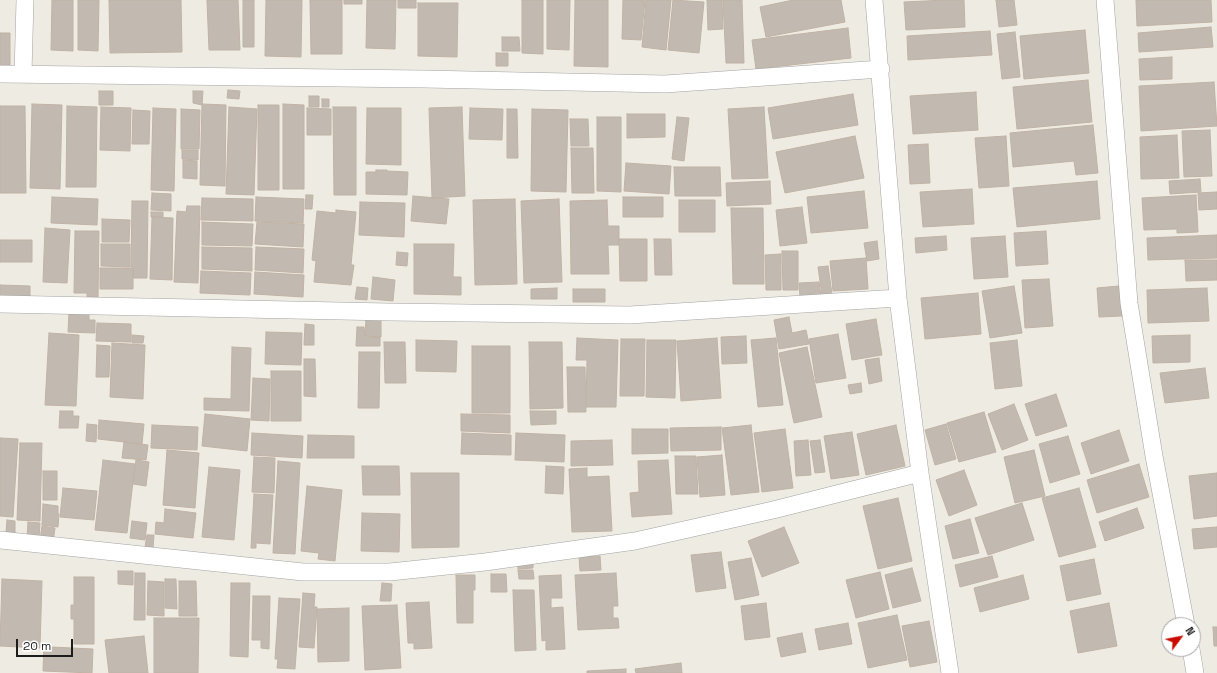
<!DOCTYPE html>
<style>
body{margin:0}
#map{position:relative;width:1217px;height:673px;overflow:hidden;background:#eeebe2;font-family:"Space Grotesk",sans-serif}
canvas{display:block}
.north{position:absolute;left:1161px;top:617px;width:40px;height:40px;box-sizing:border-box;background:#fff;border:1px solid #a4a4a4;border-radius:50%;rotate:58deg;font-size:11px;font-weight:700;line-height:16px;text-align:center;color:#1c1c1c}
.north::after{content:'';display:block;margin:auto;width:14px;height:18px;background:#c90b00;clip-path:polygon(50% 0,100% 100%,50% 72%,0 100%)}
.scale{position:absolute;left:16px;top:639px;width:57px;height:18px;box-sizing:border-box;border:2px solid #1c1c1c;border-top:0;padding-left:5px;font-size:12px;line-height:14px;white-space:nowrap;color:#1c1c1c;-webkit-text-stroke:3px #fff;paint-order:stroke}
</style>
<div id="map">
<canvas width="1217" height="673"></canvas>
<div class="north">N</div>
<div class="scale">20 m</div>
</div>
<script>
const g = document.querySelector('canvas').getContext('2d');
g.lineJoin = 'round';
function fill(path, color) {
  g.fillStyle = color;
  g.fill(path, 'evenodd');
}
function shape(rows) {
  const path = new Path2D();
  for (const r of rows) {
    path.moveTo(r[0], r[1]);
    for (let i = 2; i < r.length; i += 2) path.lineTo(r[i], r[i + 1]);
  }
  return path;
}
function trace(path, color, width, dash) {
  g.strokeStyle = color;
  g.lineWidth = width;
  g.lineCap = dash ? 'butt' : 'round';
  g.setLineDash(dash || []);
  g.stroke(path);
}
const building = shape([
 [52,0,73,0,73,51,51,50,52,0],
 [78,0,99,0,98,51,78,50,78,0],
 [109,0,181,0,182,52,110,53,109,0],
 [207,0,238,0,240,50,209,50,207,0],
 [243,0,254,0,254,47,243,47,243,0],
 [266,0,302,0,301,57,265,56,266,0],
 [310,0,342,0,342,54,311,54,310,0],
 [344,0,362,0,362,4,344,4,344,0],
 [367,0,396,0,395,49,366,48,367,0],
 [398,0,416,0,416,8,398,8,398,0],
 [522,0,543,0,543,54,522,53,522,0],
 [547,0,570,0,569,50,547,49,547,0],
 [575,0,608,0,608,67,574,66,575,0],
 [623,0,645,0,641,40,622,39,623,0],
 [646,0,671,0,666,50,642,47,646,0],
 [673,0,704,2,699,53,668,50,673,0],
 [707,0,722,0,723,29,708,30,707,0],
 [723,0,742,0,744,63,726,63,723,0],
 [793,0,841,0,845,22,766,37,760,7,793,0],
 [946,0,964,0,965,27,906,30,904,2,946,0],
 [996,0,1014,0,1017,25,999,27,996,0],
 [1136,0,1211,0,1212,22,1137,26,1136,0],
 [418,3,458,3,457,57,418,56,418,3],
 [1211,27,1213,47,1139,52,1138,33,1211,27],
 [848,28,851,58,756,69,752,40,848,28],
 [1085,30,1089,73,1024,79,1020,36,1085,30],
 [990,31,992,55,908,60,907,36,990,31],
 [1015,32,1020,77,1002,79,997,34,1015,32],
 [0,33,10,33,10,65,0,65,0,33],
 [502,37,519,37,520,51,502,51,502,37],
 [496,53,508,53,508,66,496,66,496,53],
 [1172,57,1172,79,1140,80,1139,59,1172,57],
 [1088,80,1092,122,1017,129,1013,87,1088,80],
 [1214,82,1217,126,1141,131,1139,86,1214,82],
 [228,90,240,91,239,99,227,98,228,90],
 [99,91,113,91,113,105,99,105,99,91],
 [193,91,203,91,202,105,193,103,193,91],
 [976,92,978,130,913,134,910,96,976,92],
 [853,94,858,125,773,139,768,108,853,94],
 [309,96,319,96,319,107,309,107,309,96],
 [322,99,329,99,329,107,322,107,322,99],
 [32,104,62,105,60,189,30,188,32,104],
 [202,104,226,105,225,186,200,185,202,104],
 [283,104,304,105,304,189,283,189,283,104],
 [258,105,279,105,279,190,258,190,258,105],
 [0,106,25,106,26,193,0,193,0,106],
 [67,106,97,107,96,187,66,187,67,106],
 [101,107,131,108,130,151,100,150,101,107],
 [229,107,257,109,254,195,226,194,229,107],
 [333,107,356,107,356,195,334,195,333,107],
 [462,107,465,196,432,198,429,108,462,107],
 [764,107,768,178,732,179,728,109,764,107],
 [153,108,176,109,174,191,151,190,153,108],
 [307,108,331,109,331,135,307,135,307,108],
 [367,108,401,108,401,165,366,164,367,108],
 [470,108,503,109,502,140,469,139,470,108],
 [181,109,200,110,199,149,181,149,181,109],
 [507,109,517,109,518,158,507,158,507,109],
 [532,109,568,110,566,192,531,191,532,109],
 [133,110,150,111,149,144,132,144,133,110],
 [627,114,665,114,665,137,627,138,627,114],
 [597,117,621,117,621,192,597,191,597,117],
 [677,117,689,118,684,161,672,159,677,117],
 [570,119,588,119,589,146,571,146,570,119],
 [1093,125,1098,173,1076,175,1074,161,1013,167,1010,133,1093,125],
 [1210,130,1212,176,1184,177,1182,131,1210,130],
 [1177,135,1179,178,1141,179,1140,137,1177,135],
 [855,136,864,178,785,193,776,152,855,136],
 [1006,136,1009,186,979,188,975,138,1006,136],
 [928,144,930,183,910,184,908,145,928,144],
 [571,148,593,148,594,193,572,193,571,148],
 [182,150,198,150,198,160,182,159,182,150],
 [183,160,197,161,197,179,183,178,183,160],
 [626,163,671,166,669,194,624,191,626,163],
 [674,167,720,167,721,196,675,196,674,167],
 [376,170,387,170,387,171,408,172,407,195,366,194,366,172,376,172,376,170],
 [1200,179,1201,192,1170,194,1169,181,1200,179],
 [770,181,771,204,727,206,726,183,770,181],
 [1097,181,1100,219,1017,227,1013,188,1097,181],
 [972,189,974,224,923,227,920,192,972,189],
 [864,191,868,228,811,233,807,197,864,191],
 [1217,192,1217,209,1199,210,1198,193,1217,192],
 [152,193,171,194,171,211,151,210,152,193],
 [306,195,313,195,312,209,305,209,306,195],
 [1196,195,1198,232,1177,233,1177,229,1144,230,1142,198,1196,195],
 [413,196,449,199,446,224,411,221,413,196],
 [52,197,98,199,97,225,51,223,52,197],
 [256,197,304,199,303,223,255,221,256,197],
 [623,197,663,197,663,217,623,217,623,197],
 [202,198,253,199,253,221,201,220,202,198],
 [515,199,517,284,475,285,473,200,515,199],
 [559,199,562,282,524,283,521,201,559,199],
 [607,200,608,226,619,226,619,245,608,245,609,274,571,274,570,201,607,200],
 [679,200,715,200,715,232,679,232,679,200],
 [132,201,148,201,147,278,133,278,133,267,131,267,132,201],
 [360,202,405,203,404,237,359,235,360,202],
 [187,206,200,206,198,283,174,282,177,211,186,212,187,206],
 [802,207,807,243,780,246,776,210,802,207],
 [731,208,763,208,764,284,733,284,731,208],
 [336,210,356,212,351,265,354,265,351,285,314,282,316,261,312,260,317,211,336,213,336,210],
 [151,212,163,212,163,217,151,217,151,212],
 [152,217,173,218,172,280,150,279,152,217],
 [102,219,130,220,129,242,102,242,102,219],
 [202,222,253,224,252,246,202,245,202,222],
 [257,222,304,224,303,247,255,244,257,222],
 [45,228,70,230,67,283,43,282,45,228],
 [75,231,99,231,98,297,87,297,87,293,74,293,75,231],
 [1046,231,1048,264,1016,266,1014,233,1046,231],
 [1217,235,1217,258,1148,260,1147,238,1217,235],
 [946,236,947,250,916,253,915,238,946,236],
 [1005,236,1008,277,974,279,971,238,1005,236],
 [619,239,647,239,647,281,620,281,619,239],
 [654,239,671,239,672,275,655,275,654,239],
 [0,240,32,240,32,262,0,262,0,240],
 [877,241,879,259,867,261,864,243,877,241],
 [101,244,130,244,130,267,101,266,101,244],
 [414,244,454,244,453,277,461,277,461,295,414,294,414,244],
 [202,247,252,248,252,271,202,269,202,247],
 [256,247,304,249,303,273,255,270,256,247],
 [782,251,798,251,798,290,783,290,782,251],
 [397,252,408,253,407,266,396,265,397,252],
 [781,254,781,290,766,290,765,255,781,254],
 [866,258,868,289,833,291,830,261,866,258],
 [1185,260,1217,260,1217,280,1186,281,1185,260],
 [828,266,832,294,822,295,818,267,828,266],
 [100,268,133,268,133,289,100,289,100,268],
 [201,271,251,273,250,295,200,293,201,271],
 [255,272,304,275,303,297,254,294,255,272],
 [373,277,395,280,393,301,371,299,373,277],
 [1049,279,1053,326,1025,328,1022,280,1049,279],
 [819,282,821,296,800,297,799,283,819,282],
 [0,285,30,286,30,299,0,298,0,285],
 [1014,286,1022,333,990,338,982,291,1014,286],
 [1119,286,1122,316,1099,317,1097,288,1119,286],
 [357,287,368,288,367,300,355,299,357,287],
 [557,288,557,299,531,299,531,289,557,288],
 [1207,288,1209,321,1148,323,1147,290,1207,288],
 [573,289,605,289,605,302,573,302,573,289],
 [978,293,981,334,925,339,921,298,978,293],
 [69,313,89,314,89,320,95,320,95,333,68,332,69,313],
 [789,317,792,333,806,330,809,344,779,349,774,320,789,317],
 [366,318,381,318,381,337,365,336,366,318],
 [876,319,882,355,852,360,846,324,876,319],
 [97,323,131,324,131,342,96,341,97,323],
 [305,324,314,325,314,345,304,345,305,324],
 [357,327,364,327,365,337,380,337,380,346,356,346,357,327],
 [266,332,302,333,301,365,265,364,266,332],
 [49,333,79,335,76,406,45,405,49,333],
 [838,334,846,378,816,383,809,339,838,334],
 [132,335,144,336,143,343,132,343,132,335],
 [1190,335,1190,362,1153,363,1152,336,1190,335],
 [746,336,747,363,722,364,721,337,746,336],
 [577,338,618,340,616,407,586,407,587,360,576,360,577,338],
 [717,338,721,398,681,401,677,341,717,338],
 [776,338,783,405,758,407,751,340,776,338],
 [621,339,645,339,644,396,620,396,621,339],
 [416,340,457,341,456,372,416,371,416,340],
 [647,340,676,340,675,398,646,397,647,340],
 [1017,340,1022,386,995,389,990,343,1017,340],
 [384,342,405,342,406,383,385,383,384,342],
 [529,342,562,342,563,408,530,409,529,342],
 [112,343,145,345,143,399,110,397,112,343],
 [97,345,110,346,109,377,96,377,97,345],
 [472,346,510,346,510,413,472,413,472,346],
 [232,347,251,348,249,411,204,410,204,398,231,399,232,347],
 [807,347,822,417,794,423,779,353,807,347],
 [359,352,380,352,379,408,358,408,359,352],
 [879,358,882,381,869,384,865,360,879,358],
 [304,359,315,359,316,397,304,396,304,359],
 [567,367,585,367,586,412,568,412,567,367],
 [1205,368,1209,398,1165,403,1160,373,1205,368],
 [271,371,301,371,301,421,271,421,271,371],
 [253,378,270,379,269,421,251,420,253,378],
 [861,383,862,392,850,394,848,385,861,383],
 [1056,394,1067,426,1036,436,1025,404,1056,394],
 [1014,404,1028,440,1002,450,988,414,1014,404],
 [60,411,73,411,73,416,79,416,78,428,59,428,60,411],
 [530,411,556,411,556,424,531,425,530,411],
 [984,412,996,452,959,462,947,423,984,412],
 [205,414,250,419,247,451,202,446,205,414],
 [461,414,510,415,510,433,461,431,461,414],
 [99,420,144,424,142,444,98,439,99,420],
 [87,424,97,425,96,442,86,441,87,424],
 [946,424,956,459,935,465,925,430,946,424],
 [152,425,198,427,197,450,151,448,152,425],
 [751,425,759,492,731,495,722,428,751,425],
 [896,425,905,466,866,475,857,434,896,425],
 [721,427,721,450,671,451,670,428,721,427],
 [632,429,668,429,668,453,632,454,632,429],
 [785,429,793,488,762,492,754,433,785,429],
 [1119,430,1129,461,1091,474,1081,443,1119,430],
 [852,432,859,475,831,479,824,436,852,432],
 [252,433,303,436,302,458,251,455,252,433],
 [462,433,511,435,511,455,461,454,462,433],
 [516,433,565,435,564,462,515,460,516,433],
 [308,435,354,436,354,458,307,458,308,435],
 [1068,436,1080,474,1050,483,1039,444,1068,436],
 [0,438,18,439,13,517,0,516,0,438],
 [612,440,613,465,571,466,571,441,612,440],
 [808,440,811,475,796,476,794,441,808,440],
 [820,440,825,472,815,473,810,441,820,440],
 [124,442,148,445,146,460,122,458,124,442],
 [20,443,42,443,40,521,17,520,20,443],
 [167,450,199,453,195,508,163,505,167,450],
 [1034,450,1045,496,1015,503,1004,457,1034,450],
 [722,455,725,495,700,497,697,457,722,455],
 [675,456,696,456,698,494,676,494,675,456],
 [254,457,275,458,274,493,252,492,254,457],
 [103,460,135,464,127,533,95,530,103,460],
 [136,460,149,462,146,486,133,484,136,460],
 [668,460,672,514,632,517,630,493,639,492,638,461,668,460],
 [278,461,300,463,295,554,273,553,278,461],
 [1139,464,1149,497,1097,513,1087,480,1139,464],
 [362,466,399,466,400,495,363,495,362,466],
 [546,466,564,467,563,494,545,493,546,466],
 [209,467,240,470,234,540,202,537,209,467],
 [587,468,587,477,609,476,612,531,572,532,569,469,587,468],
 [964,470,977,505,949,516,936,480,964,470],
 [43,471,57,471,57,500,43,500,43,471],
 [411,473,459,473,459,547,412,548,411,473],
 [1217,473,1217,516,1194,519,1189,476,1217,473],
 [307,486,342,490,335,561,318,559,319,553,301,551,307,486],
 [63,488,97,491,94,520,60,517,63,488],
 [1079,488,1096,547,1059,557,1042,498,1079,488],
 [254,494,273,495,270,544,256,543,256,548,251,548,254,494],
 [898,498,912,561,878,569,863,506,898,498],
 [1022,503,1034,540,988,555,975,518,1022,503],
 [43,504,58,506,58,514,59,514,58,527,42,525,43,504],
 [1137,508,1144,528,1105,541,1099,522,1137,508],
 [165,509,196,513,193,538,155,534,156,522,164,523,165,509],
 [362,513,400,514,399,552,361,551,362,513],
 [970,519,979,553,953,559,945,526,970,519],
 [7,520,15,521,15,534,6,533,7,520],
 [132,521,147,523,145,540,130,538,132,521],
 [28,522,40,523,39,538,27,538,28,522],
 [42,526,55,528,53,542,40,540,42,526],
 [784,527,799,563,762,577,748,541,784,527],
 [1217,527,1217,547,1194,549,1192,529,1217,527],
 [147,535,154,535,153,548,145,547,147,535],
 [721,552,726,588,696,592,691,555,721,552],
 [600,556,601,570,580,571,579,557,600,556],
 [992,556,998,577,960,587,955,565,992,556],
 [751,558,759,595,735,600,728,562,751,558],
 [1094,559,1101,594,1067,601,1060,566,1094,559],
 [518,560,533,560,533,568,518,569,518,560],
 [912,568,921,601,893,608,885,575,912,568],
 [518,570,533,570,534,579,519,579,518,570],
 [118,571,133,571,133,585,118,584,118,571],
 [880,572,889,609,856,618,846,580,880,572],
 [135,573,145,573,145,620,134,620,135,573],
 [616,573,618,606,613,606,613,618,618,618,619,628,578,630,575,575,616,573],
 [491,574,506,574,507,592,491,592,491,574],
 [456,575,475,575,475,590,473,590,473,623,457,623,456,575],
 [561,575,562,598,551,598,551,608,563,607,565,649,546,650,546,640,542,641,539,576,561,575],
 [1023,575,1029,599,980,612,974,588,1023,575],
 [74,577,94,577,94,644,74,644,74,619,71,619,71,605,74,605,74,577],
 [2,579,42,581,40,648,0,646,2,579],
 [165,579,176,579,177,609,165,608,165,579],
 [148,581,164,582,164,616,147,615,148,581],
 [179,581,196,581,197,616,179,616,179,581],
 [231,583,250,583,248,657,230,656,231,583],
 [382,583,392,584,391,601,380,601,382,583],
 [513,590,534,590,536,650,515,651,513,590],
 [303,593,315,594,314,607,317,607,314,648,299,647,303,593],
 [253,596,270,596,269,649,261,648,261,640,252,640,253,596],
 [279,598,300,599,295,669,277,668,278,659,275,659,279,598],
 [429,602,432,648,414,649,414,643,408,643,406,603,429,602],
 [766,603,770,637,745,640,741,606,766,603],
 [1109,603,1117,646,1078,653,1070,611,1109,603],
 [397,605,401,668,365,670,362,606,397,605],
 [349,608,349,661,318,662,317,609,349,608],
 [897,615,907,660,868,668,858,623,897,615],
 [154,618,199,618,198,673,154,673,154,618],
 [929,621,937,662,910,667,902,626,929,621],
 [848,623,852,644,819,650,815,629,848,623],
 [1213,627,1217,627,1217,646,1214,646,1213,627],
 [802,633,806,652,781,657,777,638,802,633],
 [144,636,148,673,109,673,105,640,144,636],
 [44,644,51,645,51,647,93,649,92,673,43,671,44,644],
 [681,663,682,673,636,673,635,669,681,663],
 [626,669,626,673,587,673,587,671,626,669]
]);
fill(building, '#c2bab1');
trace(building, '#c0b2a4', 1);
const street = shape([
 [874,0,898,298,920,473,950,673],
 [1105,0,1129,303,1154,456,1186,625],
 [0,74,424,79,665,84,881,69],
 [23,74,25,0],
 [0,304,389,312,630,315,898,298],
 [0,540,303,572,390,572,485,562,635,541,773,510,920,473],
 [1191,649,1195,673]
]);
trace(street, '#a3a3a3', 18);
trace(street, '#fff', 17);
</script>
